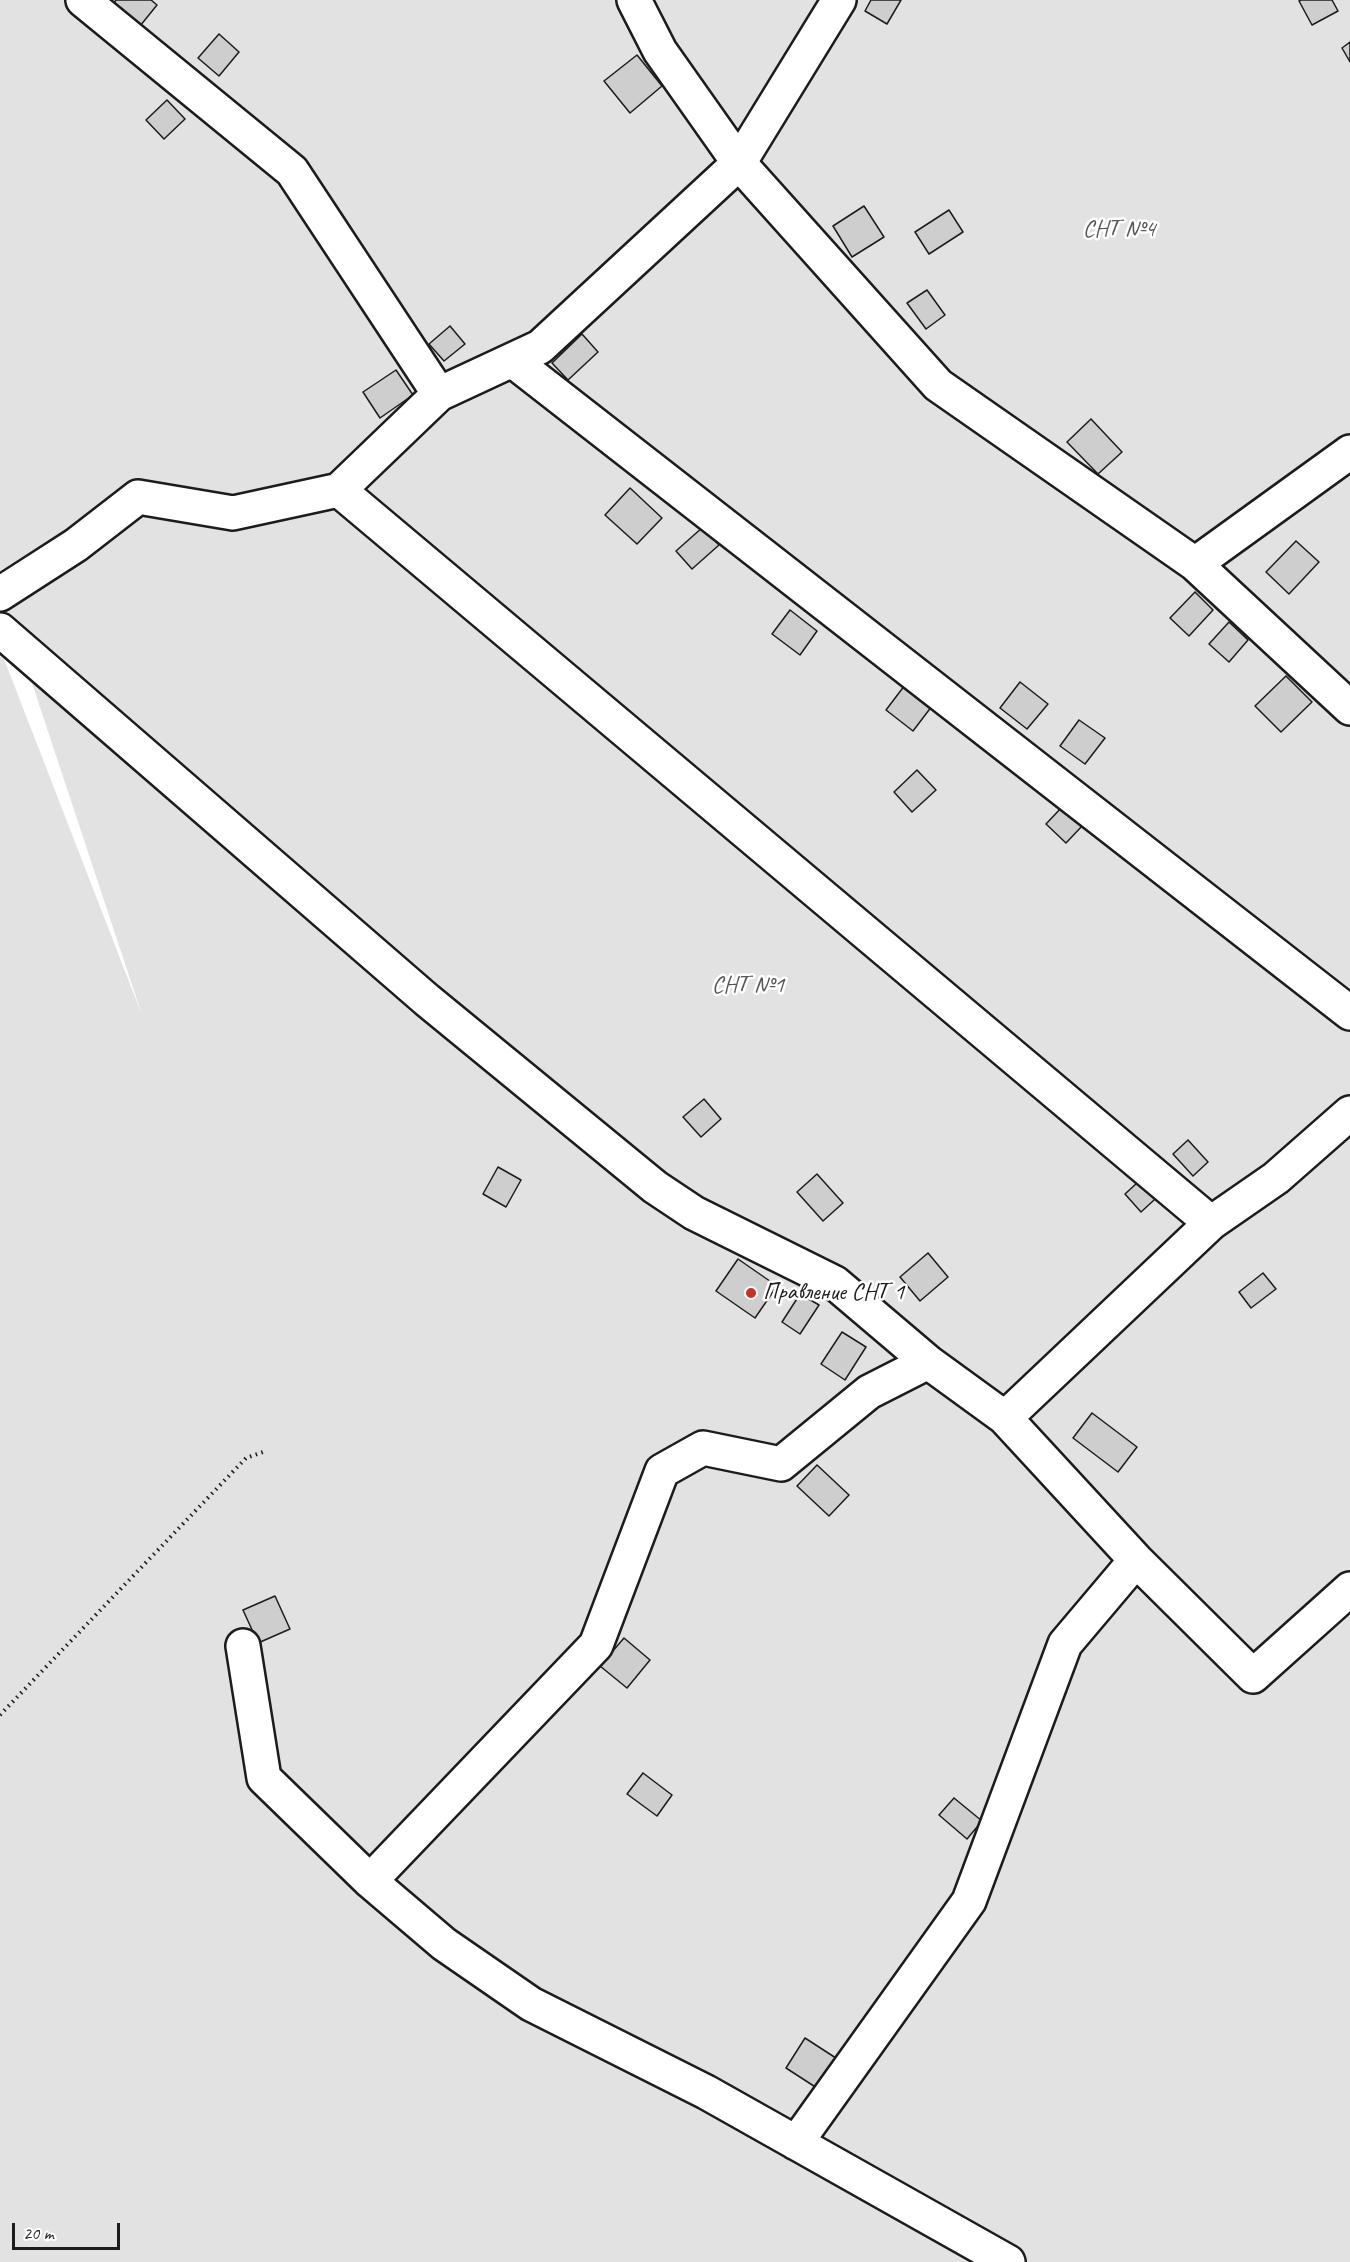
<!DOCTYPE html>
<meta charset="utf-8">
<style>
body{margin:0}
#map{position:relative;width:1350px;height:2262px;overflow:hidden;background:#fff;font-family:Caveat,sans-serif}
canvas{display:block}
.scale{position:absolute;left:12px;top:2223px;width:108px;height:27px;box-sizing:border-box;border:3px solid #1c1c1c;border-top:0;padding-left:8px;font-size:18px;line-height:21px;white-space:nowrap;color:#1c1c1c;-webkit-text-stroke:4px #fff;paint-order:stroke}
</style>
<div id="map">
<canvas width="1350" height="2262"></canvas>
<div class="scale">20 m</div>
</div>
<script>
const g = document.querySelector('canvas').getContext('2d');
g.lineJoin = 'round';
function fill(path, color) {
  g.fillStyle = color;
  g.fill(path, 'evenodd');
}
function shape(rows) {
  const path = new Path2D();
  for (const r of rows) {
    path.moveTo(r[0], r[1]);
    for (let i = 2; i < r.length; i += 2) path.lineTo(r[i], r[i + 1]);
  }
  return path;
}
function trace(path, color, width, dash) {
  g.strokeStyle = color;
  g.lineWidth = width;
  g.lineCap = dash ? 'butt' : 'round';
  g.setLineDash(dash || []);
  g.stroke(path);
}
function label(font, color, halo, rows, align = 'center') {
  g.font = font + ' Caveat,sans-serif';
  g.lineWidth = 5;
  g.setLineDash([]);
  g.textBaseline = 'middle';
  g.strokeStyle = halo;
  g.fillStyle = color;
  for (const [text, x, y, turn = 0] of rows) {
    g.save();
    g.translate(x, y);
    g.rotate((+turn || 0) * Math.PI / 180);
    g.textAlign = isNaN(turn) ? turn : align;
    if (halo) g.strokeText(text, 0, 0);
    g.fillText(text, 0, 0);
    g.restore();
  }
}
fill(shape([
 [0,0,1350,0,1350,2262,0,2262,0,656,4,659,142,1015,20,647,0,630]
]), '#e2e2e2');
const building = shape([
 [116,0,151,0,157,5,140,26,113,4,116,0],
 [871,0,901,0,887,24,865,11,871,0],
 [1301,0,1332,0,1338,11,1312,25,1299,1,1301,0],
 [219,34,239,52,219,76,198,58,219,34],
 [1350,42,1350,62,1342,48,1350,42],
 [637,55,662,86,630,113,604,81,637,55],
 [167,100,185,119,164,139,146,120,167,100],
 [864,206,884,237,852,257,833,226,864,206],
 [949,210,963,232,929,254,915,232,949,210],
 [927,290,945,315,926,329,907,303,927,290],
 [450,326,465,344,444,361,429,344,450,326],
 [582,334,598,352,568,380,552,363,582,334],
 [396,370,413,395,380,418,363,392,396,370],
 [1091,419,1122,452,1098,474,1067,442,1091,419],
 [630,488,662,518,637,544,605,515,630,488],
 [703,527,719,545,692,569,676,551,703,527],
 [1296,541,1319,562,1289,594,1266,572,1296,541],
 [1195,592,1213,610,1189,636,1170,618,1195,592],
 [790,610,817,631,800,655,772,634,790,610],
 [1229,622,1248,640,1229,662,1209,644,1229,622],
 [1286,676,1312,702,1281,732,1255,706,1286,676],
 [1020,682,1048,704,1027,729,1000,708,1020,682],
 [905,685,932,706,913,731,886,710,905,685],
 [1079,720,1105,738,1085,764,1060,746,1079,720],
 [917,770,936,790,912,812,894,792,917,770],
 [1063,806,1083,825,1066,843,1046,824,1063,806],
 [704,1099,721,1119,701,1137,683,1117,704,1099],
 [1188,1140,1208,1162,1193,1176,1173,1154,1188,1140],
 [498,1167,521,1180,506,1207,483,1194,498,1167],
 [1149,1172,1165,1190,1141,1212,1125,1194,1149,1172],
 [817,1174,843,1203,823,1221,797,1192,817,1174],
 [928,1253,948,1277,920,1301,900,1277,928,1253],
 [738,1259,777,1286,755,1318,716,1291,738,1259],
 [1263,1273,1276,1289,1251,1308,1239,1292,1263,1273],
 [800,1294,819,1305,800,1334,782,1322,800,1294],
 [842,1332,866,1347,845,1380,821,1364,842,1332],
 [1092,1413,1137,1447,1118,1472,1073,1438,1092,1413],
 [817,1465,849,1495,829,1516,797,1486,817,1465],
 [275,1596,290,1629,258,1643,243,1610,275,1596],
 [624,1638,650,1660,627,1688,600,1666,624,1638],
 [643,1773,672,1795,657,1816,627,1794,643,1773],
 [954,1798,982,1821,967,1839,939,1815,954,1798],
 [805,2038,839,2060,820,2090,786,2068,805,2038]
]);
fill(building, '#cecece');
trace(building, '#1c1c1c', 1.5);
const minor = shape([
 [83,0,292,171,439,394],
 [634,0,660,51,739,163,938,385,1195,564,1350,708],
 [512,360,1350,1013],
 [339,490,1211,1223],
 [1195,564,1350,452],
 [0,594,76,545,138,497,233,513,339,490,439,394,540,347,739,163,839,0],
 [0,630,427,1000,655,1187,694,1213,835,1283,928,1362,1005,1418,1211,1223,1276,1178,1350,1113],
 [1005,1418,1136,1560,1253,1676,1350,1589],
 [243,1646,264,1778,370,1881,444,1944,531,2004,706,2092,1008,2262],
 [370,1881,596,1645,662,1471,703,1448,781,1464,869,1392,928,1362],
 [796,2143,969,1901,1065,1644,1136,1560]
]);
trace(minor, '#1c1c1c', 38);
trace(shape([
 [0,1715,246,1458,266,1451]
]), '#1c1c1c', 4, [1.5, 4.5]);
trace(minor, '#fff', 33);
for (const [x, y, r, color] of [
 [751,1293,6,"#c8321e"]
]) {
  const dot = new Path2D();
  dot.arc(x, y, r, 0, 2 * Math.PI);
  g.fillStyle = color;
  g.fill(dot);
  trace(dot, '#fff', 2);
}
label('24px', '#575757', '#fff', [
 ["СНТ №4",1119,230],
 ["СНТ №1",748,986]
]);
label('24px', '#1c1c1c', '#fff', [
 ["Правление СНТ 1",763,1293]
], 'left');
</script>
